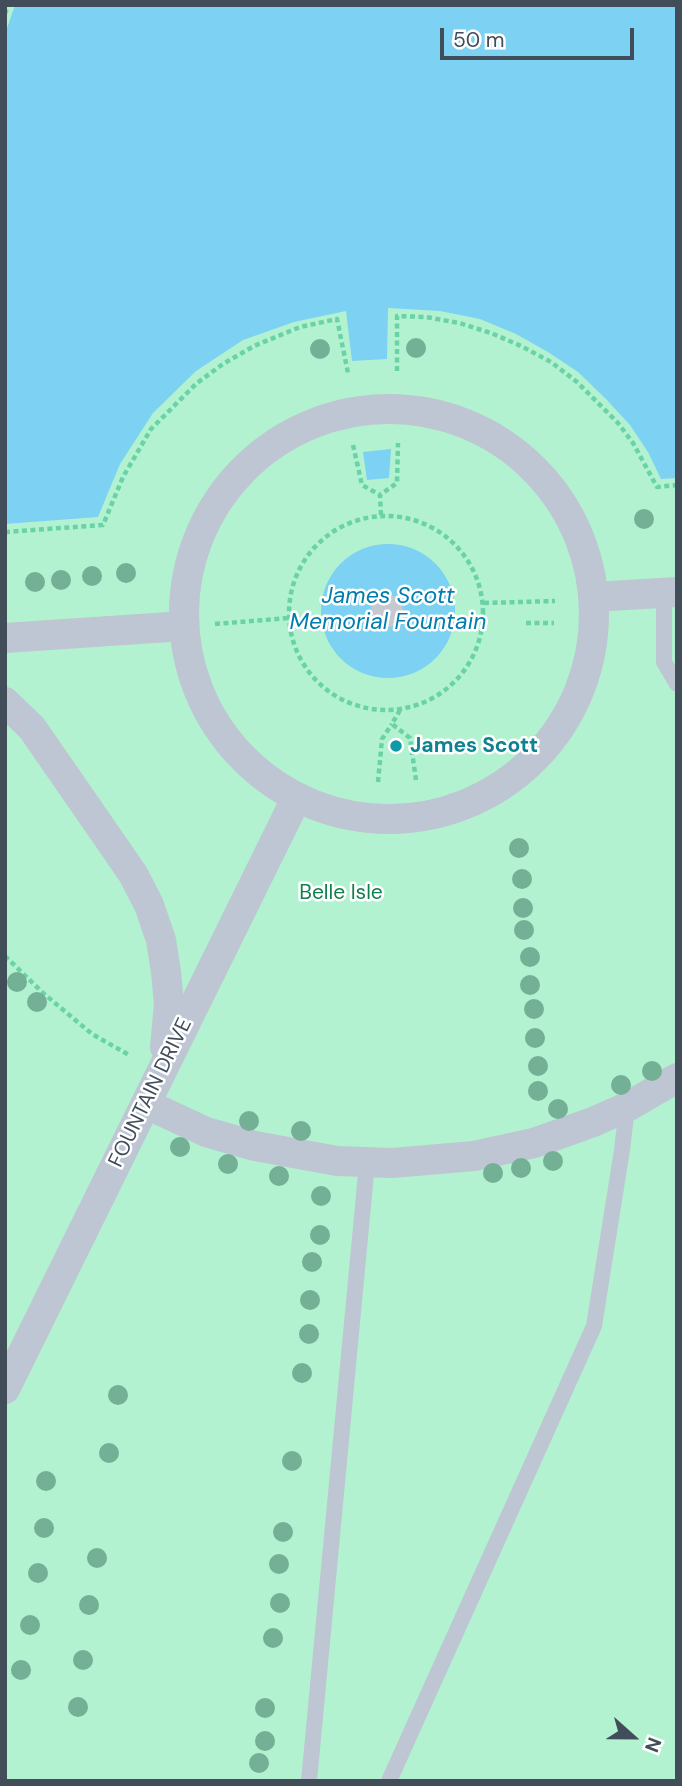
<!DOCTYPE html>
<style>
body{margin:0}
#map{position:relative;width:682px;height:1786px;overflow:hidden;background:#eeebeb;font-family:"DM Sans",sans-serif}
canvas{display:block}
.frame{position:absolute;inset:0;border:7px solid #424d5a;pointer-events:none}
.north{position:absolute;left:598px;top:1702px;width:70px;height:70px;-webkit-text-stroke:5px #fff;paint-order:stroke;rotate:111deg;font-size:19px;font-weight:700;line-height:28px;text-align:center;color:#424d5a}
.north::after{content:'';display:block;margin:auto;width:24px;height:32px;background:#424d5a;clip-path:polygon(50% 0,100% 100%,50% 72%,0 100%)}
.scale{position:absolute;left:440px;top:28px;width:194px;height:32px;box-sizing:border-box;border:4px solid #424d5a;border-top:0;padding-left:9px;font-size:21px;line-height:24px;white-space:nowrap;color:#424d5a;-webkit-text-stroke:5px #fff;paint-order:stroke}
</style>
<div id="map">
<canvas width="682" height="1786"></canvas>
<div class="frame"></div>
<div class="north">N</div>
<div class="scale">50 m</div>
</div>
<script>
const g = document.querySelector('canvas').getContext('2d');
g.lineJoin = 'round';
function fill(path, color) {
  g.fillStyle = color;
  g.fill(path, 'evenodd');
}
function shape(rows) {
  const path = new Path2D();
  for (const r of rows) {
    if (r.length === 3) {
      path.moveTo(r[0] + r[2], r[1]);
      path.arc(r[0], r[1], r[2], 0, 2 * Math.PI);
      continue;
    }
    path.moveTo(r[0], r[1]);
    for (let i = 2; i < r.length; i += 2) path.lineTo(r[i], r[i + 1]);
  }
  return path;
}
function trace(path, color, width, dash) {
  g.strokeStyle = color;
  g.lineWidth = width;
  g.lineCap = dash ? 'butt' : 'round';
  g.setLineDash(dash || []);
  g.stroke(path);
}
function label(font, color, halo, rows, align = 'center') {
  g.font = font + ' "DM Sans",sans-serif';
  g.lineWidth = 5;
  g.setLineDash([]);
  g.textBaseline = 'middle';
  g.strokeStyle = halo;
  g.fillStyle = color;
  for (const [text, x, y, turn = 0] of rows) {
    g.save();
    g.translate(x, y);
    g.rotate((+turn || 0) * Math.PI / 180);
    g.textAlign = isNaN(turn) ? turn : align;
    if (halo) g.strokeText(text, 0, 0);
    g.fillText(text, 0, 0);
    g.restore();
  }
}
fill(shape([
 [5,5,677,5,677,1781,5,1781]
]), '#b3f2d0');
fill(shape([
 [15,5,677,5,677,478,661,479,648,452,630,425,606,399,578,372,548,352,516,334,480,319,440,311,388,308,387,359,352,361,346,311,294,322,243,340,196,371,153,413,120,464,98,517,5,524,5,34],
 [391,449,389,478,367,480,363,452],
 [388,611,67]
]), '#7dd1f2');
fill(shape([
 [387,611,16]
]), '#c6c9d2');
trace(shape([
 [5,14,8,5],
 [397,371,397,316,426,317,459,323,491,333,521,346,551,362,577,382,618,423,633,443,657,487,677,485],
 [353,445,362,485,380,495],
 [381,515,380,495,397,483,398,443],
 [386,613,97],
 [5,532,103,525,123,477,151,429,197,383,223,364,254,346,300,327,337,319,348,373],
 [484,603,555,601],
 [526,623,554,623],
 [215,624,289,618],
 [400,710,392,724,410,738,416,780],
 [378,782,382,739,392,724],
 [5,956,43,993,92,1034,129,1055]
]), '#69d2a6', 4.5, [5, 3.5]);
trace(shape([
 [664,592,664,662,677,684],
 [309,1781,367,1163],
 [389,1781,594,1326,622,1150,627,1107]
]), '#bdc6d2', 16);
trace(shape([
 [389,614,205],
 [593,597,677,592],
 [5,638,184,626],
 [5,702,32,728,133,874,149,905,161,940,166,972,169,1004,165,1047],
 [146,1104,206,1132,255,1146,337,1161,392,1163,474,1156,534,1143,593,1122,627,1107,677,1078],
 [5,1389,297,797]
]), '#bdc6d2', 30);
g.fillStyle = '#73b095';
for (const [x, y] of [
 [416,348],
 [320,349],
 [644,519],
 [126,573],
 [92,576],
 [61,580],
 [35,582],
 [519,848],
 [522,879],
 [523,908],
 [524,930],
 [530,957],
 [17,982],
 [530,985],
 [37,1002],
 [534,1009],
 [535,1038],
 [538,1066],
 [652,1071],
 [621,1085],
 [538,1091],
 [558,1109],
 [249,1121],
 [301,1131],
 [180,1147],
 [553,1161],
 [228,1164],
 [521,1168],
 [493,1173],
 [279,1176],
 [321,1196],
 [320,1235],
 [312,1262],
 [310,1300],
 [309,1334],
 [302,1373],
 [118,1395],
 [109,1453],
 [292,1461],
 [46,1481],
 [44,1528],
 [283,1532],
 [97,1558],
 [279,1564],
 [38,1573],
 [280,1603],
 [89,1605],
 [30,1625],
 [273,1638],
 [83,1660],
 [21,1670],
 [78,1707],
 [265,1708],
 [265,1741],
 [259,1763]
]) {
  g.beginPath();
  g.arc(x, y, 10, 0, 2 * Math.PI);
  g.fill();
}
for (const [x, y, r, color] of [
 [396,746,7,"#0f9aa8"]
]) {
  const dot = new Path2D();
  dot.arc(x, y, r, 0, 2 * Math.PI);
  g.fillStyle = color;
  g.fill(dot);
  trace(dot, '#fff', 2.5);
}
label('bold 21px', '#0d838f', '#fff', [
 ["James Scott",410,746]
], 'left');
label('21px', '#0f7f4f', '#fff', [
 ["Belle Isle",341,893]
]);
label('21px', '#424d5a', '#fff', [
 ["FOUNTAIN DRIVE",151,1093,-64]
]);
label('italic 23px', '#017dae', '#fff', [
 ["James Scott",388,597],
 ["Memorial Fountain",388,623]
]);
</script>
